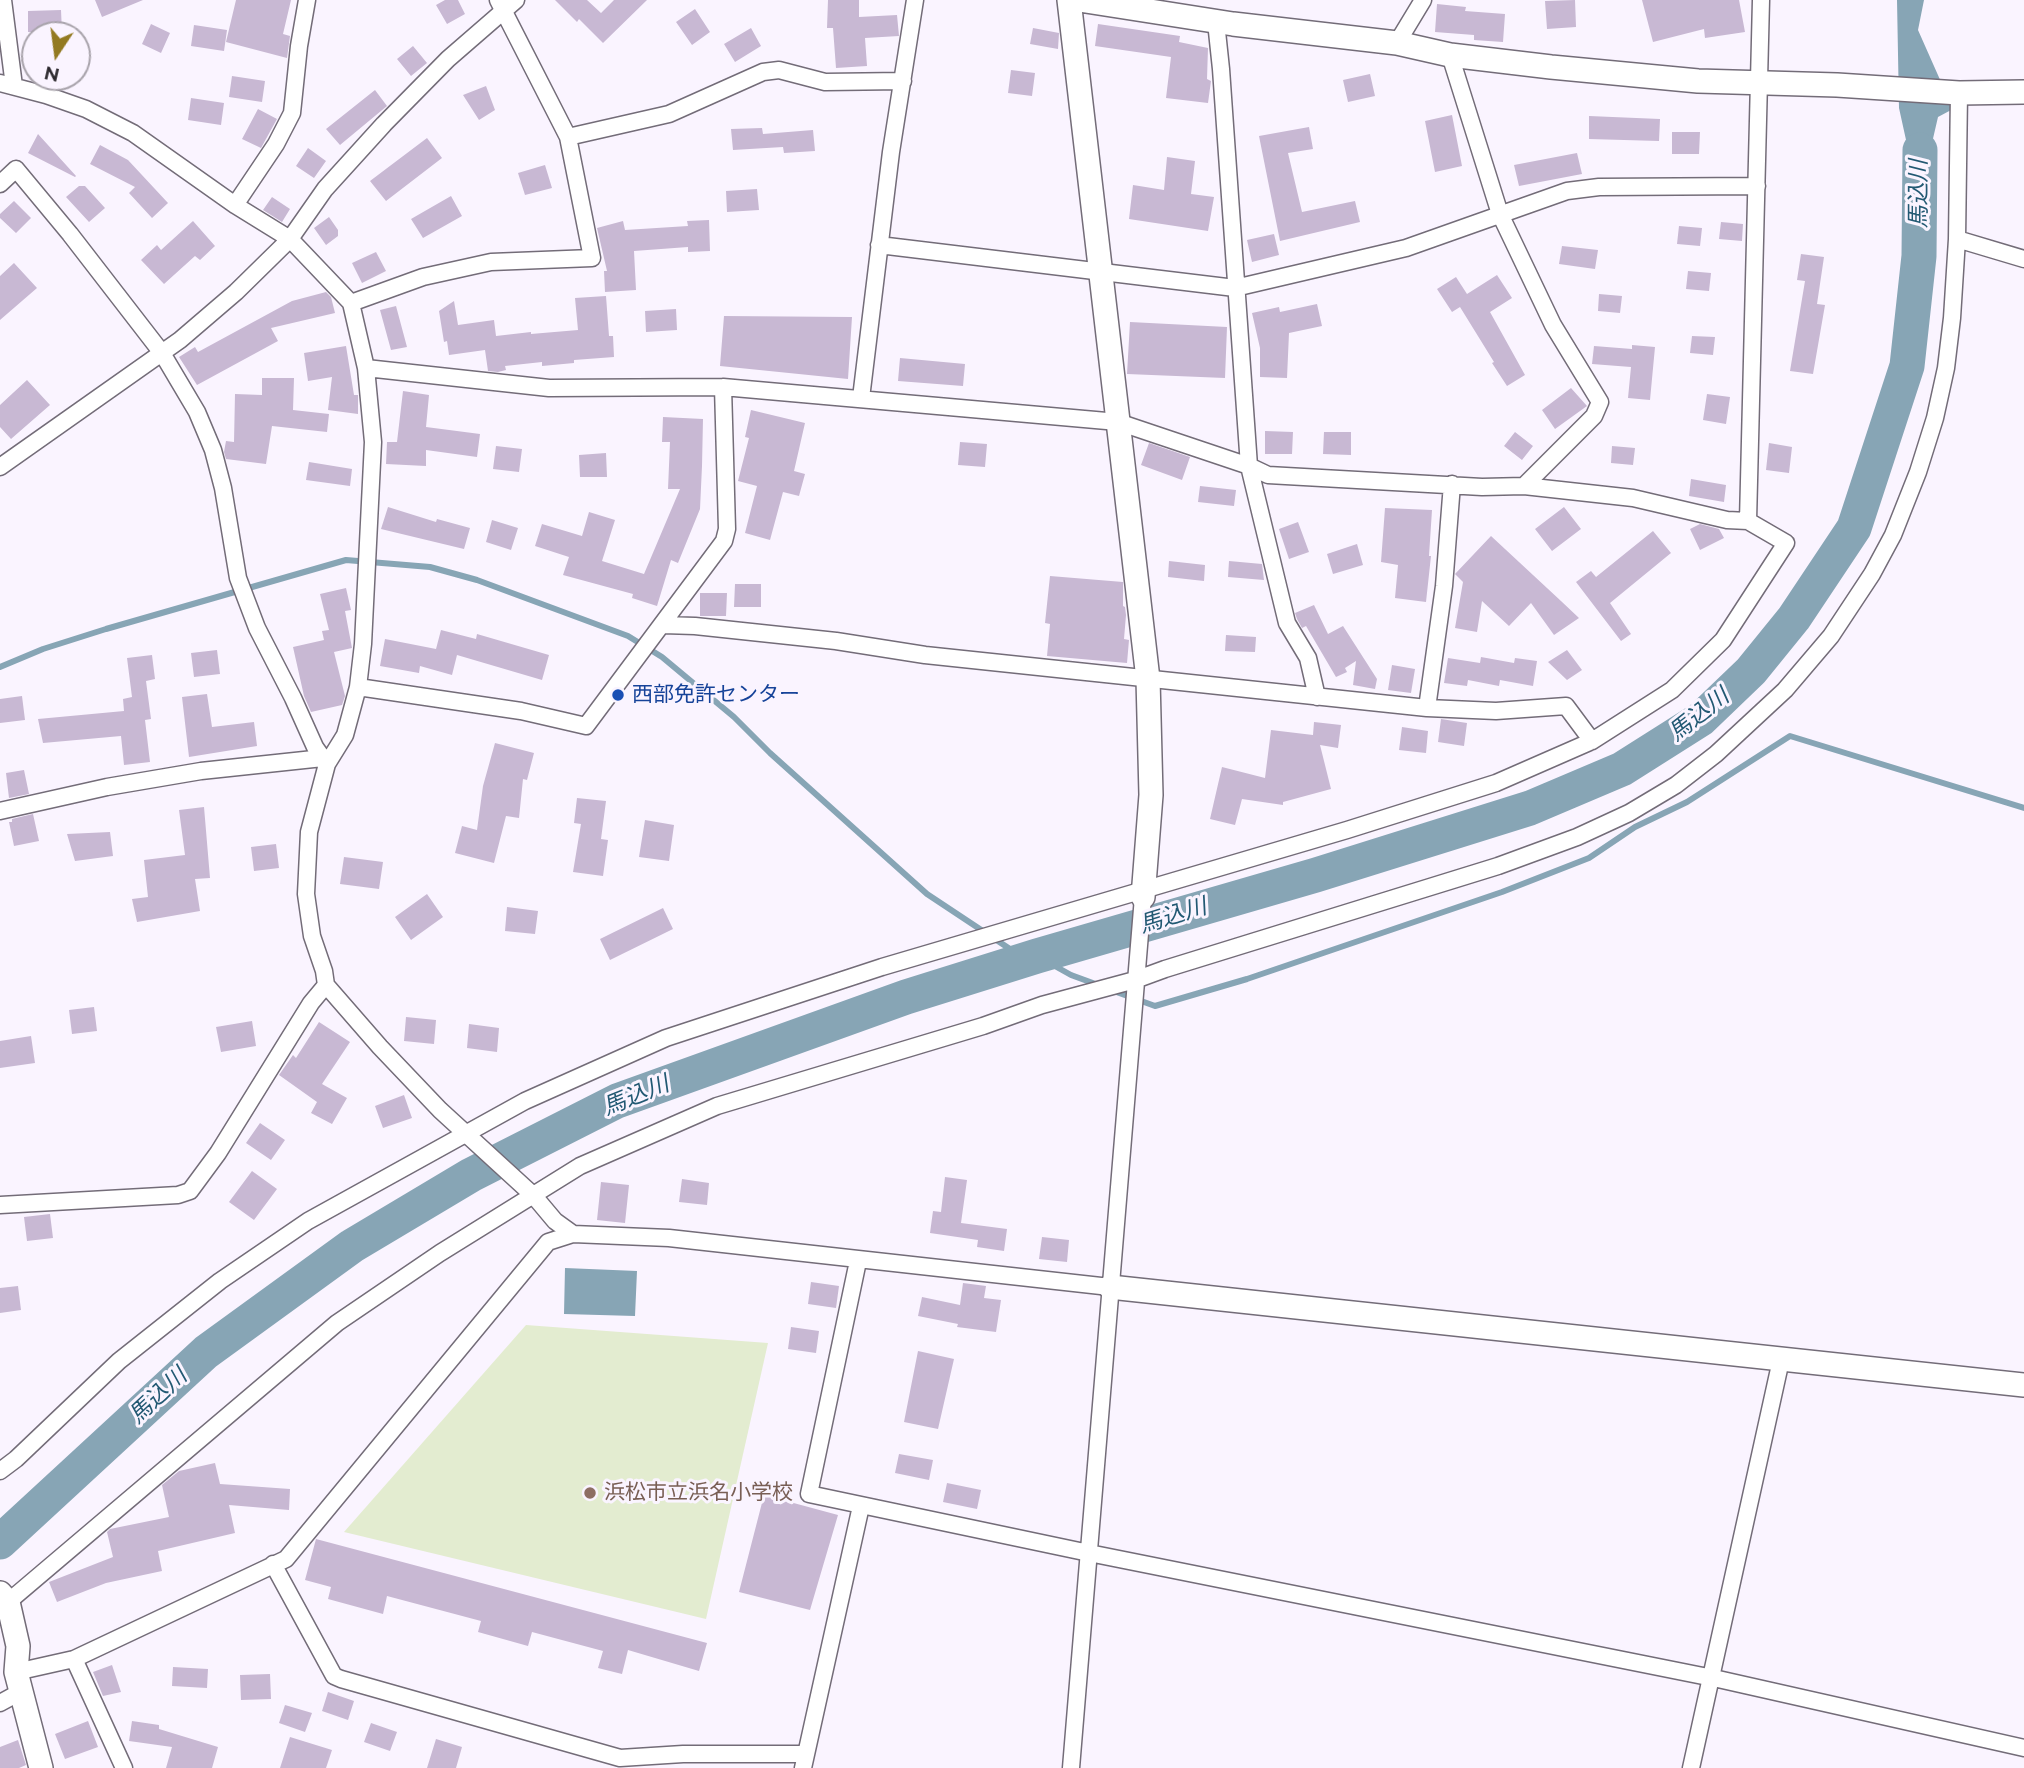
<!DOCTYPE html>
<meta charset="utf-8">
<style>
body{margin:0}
#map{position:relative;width:2024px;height:1768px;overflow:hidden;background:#faf4ff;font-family:Raleway,sans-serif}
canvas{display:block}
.north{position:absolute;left:21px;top:21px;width:70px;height:70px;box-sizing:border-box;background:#faf4ff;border:2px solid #a8a3ab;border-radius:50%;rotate:193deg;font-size:19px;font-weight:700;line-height:28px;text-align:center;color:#2c292e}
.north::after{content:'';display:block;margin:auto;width:24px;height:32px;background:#937a21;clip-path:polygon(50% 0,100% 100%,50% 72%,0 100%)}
</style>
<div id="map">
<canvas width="2024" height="1768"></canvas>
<div class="north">N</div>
</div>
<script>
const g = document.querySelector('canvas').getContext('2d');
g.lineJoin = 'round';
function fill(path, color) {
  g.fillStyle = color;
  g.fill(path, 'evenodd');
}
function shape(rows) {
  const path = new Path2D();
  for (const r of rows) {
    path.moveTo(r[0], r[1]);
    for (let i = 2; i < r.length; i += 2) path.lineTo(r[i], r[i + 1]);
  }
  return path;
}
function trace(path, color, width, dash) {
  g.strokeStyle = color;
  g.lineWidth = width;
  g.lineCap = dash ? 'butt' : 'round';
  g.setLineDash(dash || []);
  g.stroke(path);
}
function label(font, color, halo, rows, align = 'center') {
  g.font = font + ' Raleway,"Noto Sans JP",sans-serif';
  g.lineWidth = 6;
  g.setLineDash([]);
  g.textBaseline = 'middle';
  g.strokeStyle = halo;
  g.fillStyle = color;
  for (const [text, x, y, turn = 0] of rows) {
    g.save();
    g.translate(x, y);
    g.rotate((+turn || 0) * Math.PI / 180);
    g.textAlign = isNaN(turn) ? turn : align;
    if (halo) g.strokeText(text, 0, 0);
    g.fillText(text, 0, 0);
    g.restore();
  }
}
fill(shape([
 [526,1325,768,1343,706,1619,344,1532]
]), '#e3ecd0');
fill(shape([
 [1897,0,1924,0,1918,30,1953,109,1938,117,1919,199,1899,108],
 [565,1268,637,1271,635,1316,564,1314]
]), '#87a5b5');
trace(shape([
 [0,667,43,649,106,629,346,560,430,567,477,580,628,636,662,657,734,717,770,753,927,894,1016,953,1037,956,1071,975,1101,986],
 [1111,990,1155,1006,1247,979,1502,892,1589,858,1635,827,1687,802,1790,736,2024,808]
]), '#87a5b5', 6);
trace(shape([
 [0,1542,206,1352,352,1246,471,1175,617,1101,906,997,1037,956,1316,875,1530,808,1622,769,1701,719,1751,671,1794,618,1854,528,1907,366,1919,256,1920,150]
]), '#87a5b5', 35);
fill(shape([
 [95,0,143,0,102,17],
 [236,0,291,0,283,34,290,36,287,58,226,42],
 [445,0,458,0,465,14,447,24,436,5],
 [555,0,587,0,601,13,614,0,647,0,603,43,579,19,577,22],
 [828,0,859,0,859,17,897,15,899,36,865,38,867,66,836,68,833,28,827,28],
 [1575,0,1576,27,1547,29,1545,1],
 [1642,0,1739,0,1745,32,1705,38,1704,29,1653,42],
 [1437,4,1466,7,1465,11,1505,14,1503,42,1474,40,1474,35,1435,32],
 [695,9,710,32,692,45,676,22],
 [61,10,62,32,28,32,28,11],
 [151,24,170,33,161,53,142,44],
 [1098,24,1180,36,1179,42,1208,48,1207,79,1211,81,1208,103,1166,98,1171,57,1095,46],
 [194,25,227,30,224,51,191,46],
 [751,28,761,46,735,62,724,44],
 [1033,28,1059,33,1058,49,1030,44],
 [413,46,427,63,411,76,397,59],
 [1011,70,1035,73,1032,96,1008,93],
 [1370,74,1375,96,1348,102,1343,80],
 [232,76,265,81,262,102,229,97],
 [486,86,495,110,479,120,463,95],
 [375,90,387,106,340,145,326,129],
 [191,98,224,103,221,125,188,120],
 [258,109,277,119,261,148,242,139],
 [1452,115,1462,166,1435,172,1425,121],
 [1589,116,1660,119,1659,141,1589,139],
 [1309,127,1313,149,1288,153,1302,212,1355,201,1360,222,1280,241,1259,136],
 [762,128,763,134,813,130,815,151,784,153,783,147,733,150,731,129],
 [1672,132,1700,132,1699,154,1672,154],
 [38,134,76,176,75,177,28,153],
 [427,138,442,158,386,201,370,181],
 [100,145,128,160,168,203,152,218,129,193,135,187,90,164],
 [308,148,326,161,314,178,296,166],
 [1577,153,1582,174,1519,186,1514,165],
 [1167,157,1195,161,1191,194,1214,197,1208,231,1129,219,1133,185,1164,190],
 [545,165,552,188,525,195,518,173],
 [79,186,85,186,105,208,89,222,66,197],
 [757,189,759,210,727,212,726,191],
 [451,196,462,216,423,238,411,219],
 [272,197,290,209,282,222,263,210],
 [14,201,31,218,16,233,0,218,0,214],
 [329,217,338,230,338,236,326,245,314,228],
 [709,220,710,251,688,252,688,247,634,251,636,290,605,292,604,271,607,271,597,228,623,221,625,230,688,226,687,221],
 [193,221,215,246,200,260,195,256,164,284,141,260,157,245,161,250],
 [1721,222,1743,224,1742,241,1719,239],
 [1679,226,1702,228,1700,246,1677,244],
 [1274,234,1279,255,1252,262,1247,240],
 [1562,246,1598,250,1595,269,1559,264],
 [376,252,386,271,362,283,352,263],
 [1801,254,1824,257,1817,304,1825,305,1813,374,1790,371,1805,281,1797,280],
 [14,263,37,288,0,320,0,276],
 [1688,271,1711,273,1709,291,1686,289],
 [1497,275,1512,298,1490,312,1525,375,1507,386,1492,363,1494,362,1460,307,1452,312,1437,289,1456,277,1467,294],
 [326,292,331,297,335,313,271,328,278,341,197,385,179,357,195,347,198,352,292,301],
 [1599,294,1622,296,1620,313,1598,311],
 [606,296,609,336,613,336,614,357,574,360,574,363,542,366,542,362,505,366,506,370,498,372,488,371,485,350,449,355,447,341,444,342,439,311,454,301,458,325,494,320,496,336,531,332,531,334,578,330,575,298],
 [1317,304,1322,326,1289,333,1287,378,1260,377,1260,348,1252,313,1279,307,1280,312],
 [396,306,407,347,391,350,380,310],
 [676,309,677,330,646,332,645,311],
 [724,316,852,317,848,379,720,366],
 [1130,322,1227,327,1225,378,1127,374],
 [1692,336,1715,337,1713,355,1690,353],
 [1632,345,1655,347,1650,400,1628,398,1631,367,1592,364,1594,346,1632,349],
 [346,346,354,395,358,395,358,414,328,410,332,377,308,381,304,353],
 [900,358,965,364,963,386,898,381],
 [262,378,294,378,293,410,329,414,327,432,272,426,266,464,226,459,224,452,226,441,234,442,235,394,262,395],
 [27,380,50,405,11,439,0,427,0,405],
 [1571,388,1587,406,1555,429,1542,410],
 [403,391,429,395,426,427,480,434,477,457,426,450,426,466,386,464,387,442,397,442],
 [1707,394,1730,397,1726,424,1703,420],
 [751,410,805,423,794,471,805,474,799,496,783,492,770,540,745,533,757,486,738,481,749,438,745,437],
 [663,417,703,419,702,466,700,509,678,563,671,560,657,606,632,598,633,594,563,575,569,557,535,546,542,524,582,536,589,512,615,520,602,561,644,574,680,489,668,489,670,442,662,442],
 [1265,431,1293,432,1292,454,1265,454],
 [1324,432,1351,432,1351,455,1323,454],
 [1515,432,1533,446,1522,460,1504,446],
 [960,442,987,444,985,467,958,465],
 [1149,443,1190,457,1182,480,1141,465],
 [1769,443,1792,447,1789,473,1766,470],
 [496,446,522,449,519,472,493,469],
 [1612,446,1635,448,1633,465,1611,463],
 [606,453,607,477,580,477,579,455],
 [309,462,352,469,350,486,306,480],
 [1691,479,1726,485,1724,502,1689,496],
 [1200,486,1236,490,1234,506,1198,502],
 [388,507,436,522,437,519,470,528,464,549,381,529],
 [1564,507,1581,529,1552,551,1535,529],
 [1385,508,1432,510,1429,556,1431,556,1426,602,1395,598,1398,565,1381,562],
 [492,520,518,528,511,550,486,542],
 [1298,522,1309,552,1289,559,1279,529],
 [1700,524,1719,529,1724,538,1700,550,1690,529],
 [1653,531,1671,553,1610,603,1631,634,1621,641,1576,582,1591,571,1596,577],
 [1491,536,1561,601,1579,618,1554,635,1531,603,1509,626,1482,601,1477,632,1455,628,1463,582,1455,574],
 [1357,544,1363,565,1333,574,1327,554],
 [1169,561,1205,565,1204,581,1168,577],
 [1229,561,1262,564,1264,580,1228,577],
 [1050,576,1123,582,1123,606,1125,607,1126,615,1124,639,1129,640,1127,663,1047,656,1050,624,1045,623],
 [735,584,761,584,761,607,734,607],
 [346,588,351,610,345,611,352,648,334,652,345,696,342,705,311,712,304,696,293,647,324,640,322,631,329,630,320,594],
 [700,593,727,593,726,616,700,616],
 [1314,605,1328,634,1343,626,1377,679,1375,689,1353,685,1356,661,1345,668,1347,672,1336,677,1306,626,1302,628,1297,619,1295,613],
 [441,630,476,639,477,634,549,655,542,680,457,655,452,675,420,666,419,673,380,666,385,639,436,649],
 [1226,635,1256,637,1255,652,1225,651],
 [217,650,220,674,194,677,191,653],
 [1567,650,1582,670,1567,680,1548,662],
 [152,655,155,679,146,681,151,719,145,720,150,762,124,765,121,736,43,743,38,719,124,711,123,699,132,697,127,658],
 [1481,657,1514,663,1515,658,1537,661,1533,686,1500,680,1499,686,1468,680,1467,686,1444,683,1448,658,1480,663],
 [1392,665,1415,669,1411,693,1388,690],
 [207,694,212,727,254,722,257,746,189,757,182,697],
 [22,696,25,720,0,723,0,699],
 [1441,719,1467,723,1464,746,1438,742],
 [1314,722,1341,725,1338,748,1320,745,1331,789,1283,802,1283,805,1242,799,1235,825,1210,819,1222,767,1265,778,1271,730,1313,735],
 [1402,727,1428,731,1426,753,1399,750],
 [495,743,534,753,527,780,523,779,519,818,506,816,494,863,455,853,462,826,477,830,483,786],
 [24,770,29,794,9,798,6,773],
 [577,798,606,801,601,839,608,840,603,876,573,872,581,824,574,823],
 [204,807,210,878,195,879,200,911,137,922,132,899,148,897,144,860,185,855,179,810],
 [33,814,39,841,14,846,9,822,12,822,12,819],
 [645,820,674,825,669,861,639,857],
 [110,832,113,856,75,861,67,834],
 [276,844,279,868,254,871,251,847],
 [344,857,383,862,379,889,340,884],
 [427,894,443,917,411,940,395,917],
 [507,907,538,911,535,934,505,931],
 [663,908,673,929,610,960,600,939],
 [94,1007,97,1031,72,1034,69,1010],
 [406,1017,436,1020,434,1044,404,1041],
 [252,1021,256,1046,221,1052,216,1027],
 [319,1022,350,1042,322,1084,347,1098,332,1124,311,1113,317,1102,279,1075,293,1055,296,1058],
 [469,1024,499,1028,497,1052,467,1048],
 [31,1036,35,1063,0,1068,0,1041],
 [404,1095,412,1118,383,1128,375,1106],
 [260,1123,285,1140,271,1160,246,1143],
 [252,1171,277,1189,254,1220,229,1202],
 [945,1177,967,1180,961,1223,1007,1229,1004,1251,977,1247,978,1240,930,1233,933,1211,941,1212],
 [682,1179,709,1183,707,1205,679,1202],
 [601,1182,629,1185,625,1223,597,1220],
 [50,1214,53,1238,27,1241,24,1217],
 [1042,1237,1069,1240,1067,1262,1039,1259],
 [811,1282,839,1286,836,1308,808,1304],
 [963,1283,986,1286,984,1298,1001,1300,996,1332,957,1327,958,1324,918,1316,922,1297,960,1305],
 [18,1286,21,1310,0,1313,0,1288],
 [791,1327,819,1331,816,1353,788,1349],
 [918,1351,954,1359,938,1429,904,1422],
 [899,1454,933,1460,929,1480,895,1473],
 [215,1463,220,1484,290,1489,289,1510,229,1505,235,1533,158,1551,162,1571,106,1583,57,1602,49,1582,113,1557,107,1532,110,1529,169,1517,162,1485,179,1471],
 [947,1483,981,1490,977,1509,943,1502],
 [764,1495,838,1515,810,1610,739,1592],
 [316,1539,707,1643,699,1671,628,1650,622,1674,598,1668,603,1651,532,1632,528,1646,478,1632,481,1621,387,1596,383,1614,328,1599,331,1587,305,1580],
 [112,1665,121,1692,103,1696,93,1672],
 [173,1667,208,1669,207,1688,172,1686],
 [270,1674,271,1699,241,1700,240,1675],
 [328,1692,354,1701,348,1720,322,1711],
 [285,1705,312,1713,305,1732,279,1723],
 [88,1721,98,1747,65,1759,55,1734],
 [132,1721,159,1725,159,1729,218,1747,212,1768,166,1768,172,1747,129,1741],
 [371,1723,397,1732,390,1751,364,1742],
 [290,1737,332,1750,326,1768,280,1768],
 [436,1739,462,1747,456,1768,427,1768],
 [18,1740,26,1765,19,1768,0,1768,0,1747]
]), '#c8b8d3');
const street = shape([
 [3,0,14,86],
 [1216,22,1221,69,1249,466,1287,623,1308,658,1317,697],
 [1397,43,1423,0],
 [1450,55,1500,214,1553,325,1600,402,1594,416,1524,486],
 [0,83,46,95,86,109,133,133,235,205,290,239,351,303,366,368,373,442,363,644,358,687,345,735,327,764,309,832,306,894,312,936,324,971,326,985,380,1047,440,1110,534,1196,555,1221,573,1234],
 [568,137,669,114,763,72,779,70,825,82,903,81],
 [0,184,16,169,70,234,162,353,197,412,213,450,223,488,238,578,257,628,293,698,315,747,327,764],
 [235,205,276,144,292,113,299,46,307,0],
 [1957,239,2024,259],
 [879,245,1235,288,1406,248,1567,191,1599,187,1757,186],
 [351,303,423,277,491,262,592,258,568,137,498,0],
 [366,368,549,388,723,387,1118,422,1249,466,1268,475,1482,487,1524,486,1633,498,1727,520,1748,521,1761,0],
 [861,398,891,152,915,0],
 [0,467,180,340,236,292,290,239,325,189,384,124,448,59,516,0],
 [663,625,695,626,836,641,925,655,1427,708,1496,711,1566,706,1592,741],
 [358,687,521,711,586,726,724,541,727,529,723,387],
 [1427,708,1444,586,1452,484],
 [0,811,107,787,201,771,323,758],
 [0,1205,178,1195,190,1191,218,1153,311,1003,326,985],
 [858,1261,809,1494,1089,1553,1718,1679,2024,1748],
 [0,1471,16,1459,119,1361,220,1281,308,1221,525,1101,666,1038,882,967,1347,830,1496,783,1592,741,1672,690,1723,640,1786,543,1748,521],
 [273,1564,334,1676,341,1679,620,1758,683,1754,805,1754],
 [1,1608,337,1323,440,1253,580,1166,717,1106,983,1026,1042,1005,1135,980,1165,969,1498,866,1577,837,1629,813,1676,785,1716,754,1785,690,1831,636,1872,574,1893,535,1918,472,1935,418,1946,368,1952,318,1957,239,1959,93],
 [74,1659,124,1768],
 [16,1672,74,1659,286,1559,548,1242,573,1234,669,1238,1110,1287],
 [0,1703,22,1691],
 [803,1768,861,1506],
 [1071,1768,1143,897],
 [1691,1768,1781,1360]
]);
const secondary = shape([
 [1069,0,1148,679,1151,795,1143,897],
 [1079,0,1233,24,1397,43,1450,55,1551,67,1698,81,1837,85,1959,93,2024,92],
 [1110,1287,2024,1385],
 [0,1593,8,1602,18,1646,16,1672,41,1768]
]);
trace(street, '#736c78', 19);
trace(secondary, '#736c78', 26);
trace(street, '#fff', 16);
trace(secondary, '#fff', 23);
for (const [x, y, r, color] of [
 [618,695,7,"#1a4fb4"],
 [590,1493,7,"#8d6e63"]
]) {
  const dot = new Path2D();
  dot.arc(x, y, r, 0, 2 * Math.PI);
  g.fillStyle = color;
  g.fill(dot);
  trace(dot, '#faf4ff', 2.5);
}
label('21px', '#164399', '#faf4ff', [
 ["西部免許センター",632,695]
], 'left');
label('21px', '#785e54', '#faf4ff', [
 ["浜松市立浜名小学校",604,1493]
], 'left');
label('italic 23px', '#225973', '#faf4ff', [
 ["馬込川",1919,194,-90],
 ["馬込川",1699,715,-38],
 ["馬込川",1173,916,-17],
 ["馬込川",636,1096,-22],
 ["馬込川",158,1396,-43]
]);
</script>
